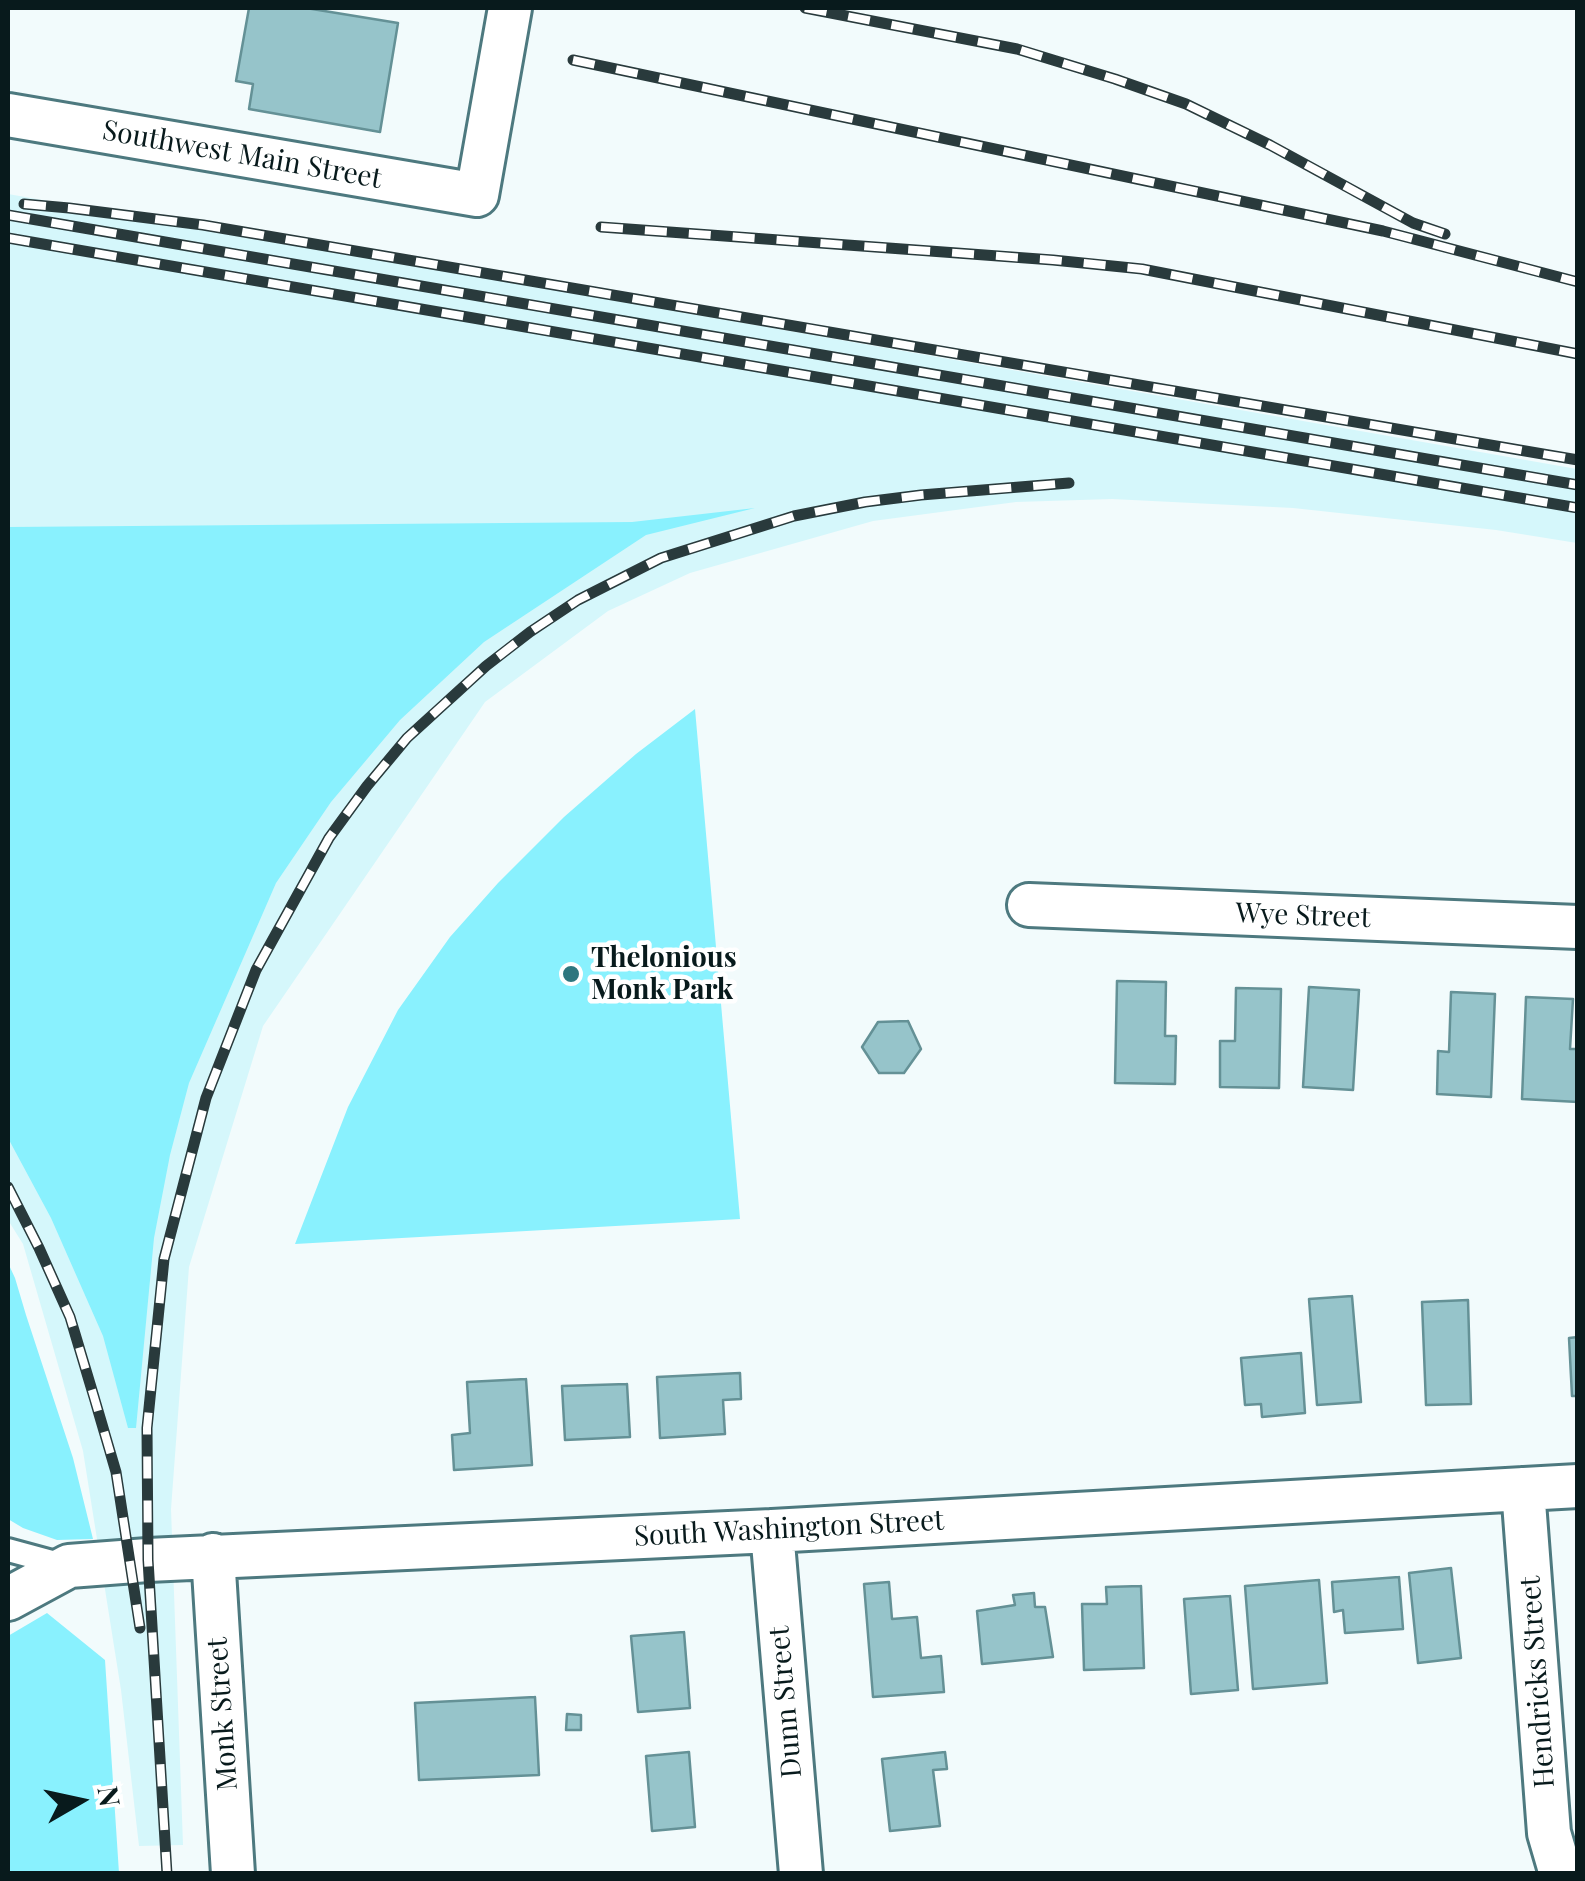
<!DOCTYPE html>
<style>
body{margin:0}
#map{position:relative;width:1585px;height:1881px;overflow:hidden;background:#f2fbfc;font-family:"Playfair Display",serif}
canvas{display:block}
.frame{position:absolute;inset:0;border:10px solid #081a1c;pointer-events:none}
.north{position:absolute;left:30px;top:1751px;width:100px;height:100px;-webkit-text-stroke:8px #fff;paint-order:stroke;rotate:81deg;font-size:28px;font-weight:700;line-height:40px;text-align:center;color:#081a1c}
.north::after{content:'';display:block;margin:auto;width:35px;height:45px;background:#081a1c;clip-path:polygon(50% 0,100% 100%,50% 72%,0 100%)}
</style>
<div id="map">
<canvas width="1585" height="1881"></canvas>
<div class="frame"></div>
<div class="north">N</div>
</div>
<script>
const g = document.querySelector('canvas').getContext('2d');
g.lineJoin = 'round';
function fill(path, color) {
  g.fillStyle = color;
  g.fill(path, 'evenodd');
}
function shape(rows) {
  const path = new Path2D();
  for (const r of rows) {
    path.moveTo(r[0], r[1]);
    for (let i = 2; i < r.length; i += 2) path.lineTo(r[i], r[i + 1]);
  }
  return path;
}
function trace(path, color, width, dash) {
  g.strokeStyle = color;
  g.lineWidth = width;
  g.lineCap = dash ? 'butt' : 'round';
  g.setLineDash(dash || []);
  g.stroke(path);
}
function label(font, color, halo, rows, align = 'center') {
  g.font = font + ' "Playfair Display",serif';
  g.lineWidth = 9;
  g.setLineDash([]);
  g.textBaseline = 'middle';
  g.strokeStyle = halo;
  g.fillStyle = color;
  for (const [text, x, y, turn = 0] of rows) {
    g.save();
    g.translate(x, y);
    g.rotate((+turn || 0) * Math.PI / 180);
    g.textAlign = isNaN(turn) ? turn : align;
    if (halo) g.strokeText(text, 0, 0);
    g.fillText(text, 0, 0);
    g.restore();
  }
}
fill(shape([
 [8,194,1577,469,1577,543,1496,530,1293,508,1112,499,1016,502,873,521,690,573,608,611,485,702,263,1026,189,1267,171,1509,183,1845,139,1846,121,1690,83,1451,23,1244,8,1220]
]), '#d5f7fb');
fill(shape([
 [755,508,646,535,484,642,400,720,331,802,276,883,189,1083,170,1155,154,1238,136,1428,128,1428,103,1336,51,1218,8,1138,8,527,632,522],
 [695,709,740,1219,295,1244,348,1107,398,1010,450,937,498,883,564,817,636,754],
 [8,1263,15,1278,26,1315,73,1458,93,1539,57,1540,23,1528,8,1519],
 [47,1613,105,1660,119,1873,8,1873,8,1636]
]), '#89f1fe');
const building = shape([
 [249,8,306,8,398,23,380,132,249,109,253,84,236,81,249,8],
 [1117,981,1166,982,1165,1036,1176,1036,1175,1084,1115,1083,1117,981],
 [1309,987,1359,990,1353,1090,1303,1087,1309,987],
 [1236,988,1281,989,1279,1088,1220,1087,1220,1041,1235,1041,1236,988],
 [1451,992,1495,994,1491,1097,1437,1094,1438,1051,1449,1052,1451,992],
 [1526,997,1573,999,1570,1049,1578,1049,1578,1102,1522,1099,1526,997],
 [908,1021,921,1049,904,1073,879,1073,862,1047,878,1022,908,1021],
 [1352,1296,1361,1402,1317,1405,1309,1299,1352,1296],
 [1468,1300,1471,1404,1426,1405,1422,1302,1468,1300],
 [1578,1337,1578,1396,1572,1396,1569,1338,1578,1337],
 [1301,1353,1305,1413,1262,1417,1261,1404,1245,1405,1241,1358,1301,1353],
 [740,1373,741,1399,723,1400,725,1434,660,1438,657,1377,740,1373],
 [526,1379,532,1465,454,1470,452,1435,470,1433,467,1382,526,1379],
 [627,1384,630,1437,565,1440,562,1386,627,1384],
 [1451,1568,1461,1658,1418,1663,1409,1573,1451,1568],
 [1399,1577,1403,1629,1345,1633,1343,1610,1334,1612,1332,1582,1399,1577],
 [1319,1580,1327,1683,1253,1689,1245,1586,1319,1580],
 [889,1582,892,1619,917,1617,921,1658,941,1656,944,1692,873,1697,864,1584,889,1582],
 [1141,1586,1144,1668,1084,1670,1082,1604,1107,1604,1106,1587,1141,1586],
 [1034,1593,1035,1607,1045,1607,1053,1657,982,1664,977,1611,1015,1605,1013,1595,1034,1593],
 [1230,1596,1238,1690,1191,1694,1184,1599,1230,1596],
 [684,1632,690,1708,638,1712,631,1636,684,1632],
 [535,1697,539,1775,419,1780,415,1703,535,1697],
 [567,1714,581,1715,581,1730,566,1730,567,1714],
 [689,1752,695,1827,652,1831,646,1756,689,1752],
 [945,1752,947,1769,933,1770,940,1826,890,1831,882,1759,945,1752]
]);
fill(building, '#96c4ca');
trace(building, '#649196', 2.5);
const lane = shape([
 [8,1550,67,1566]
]);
const street = shape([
 [8,115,477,195,510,8],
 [1029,905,1578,927],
 [1523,1489,1549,1833,1561,1874],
 [772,1531,801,1874],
 [213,1555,233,1874],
 [8,1599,69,1566,148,1560,772,1531,1578,1486]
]);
trace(lane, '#4d797f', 28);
trace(street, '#4d797f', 48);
trace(lane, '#fff', 22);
trace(street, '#fff', 42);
const rail = shape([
 [805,8,1017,49,1115,79,1186,104,1270,145,1413,223,1445,234],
 [573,60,1383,231,1578,282],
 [24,204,69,208,203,225,1578,460],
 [8,215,1578,485],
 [601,227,1053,260,1142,269,1578,354],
 [8,238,1578,508],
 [8,1187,39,1248,70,1317,94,1397,116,1472,140,1628],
 [167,1874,148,1560,147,1428,164,1259,206,1098,256,970,329,838,367,786,407,738,486,666,530,632,578,600,661,558,794,516,865,502,921,495,1069,483]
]);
trace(rail, '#293a3c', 11);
trace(rail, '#fff', 8, [22]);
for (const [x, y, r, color] of [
 [571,974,10,"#2d767e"]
]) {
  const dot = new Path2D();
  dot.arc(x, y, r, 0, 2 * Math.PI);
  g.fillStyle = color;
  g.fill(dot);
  trace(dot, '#fff', 4);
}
label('28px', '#081a1c', '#fff', [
 ["Southwest Main Street",242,155,10],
 ["Wye Street",1303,916,2],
 ["South Washington Street",789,1529,-3],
 ["Hendricks Street",1538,1682,-94],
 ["Dunn Street",786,1702,-95],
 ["Monk Street",223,1714,-94]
]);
label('bold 28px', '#081a1c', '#fff', [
 ["Thelonious",591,958],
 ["Monk Park",591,990]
], 'left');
</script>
